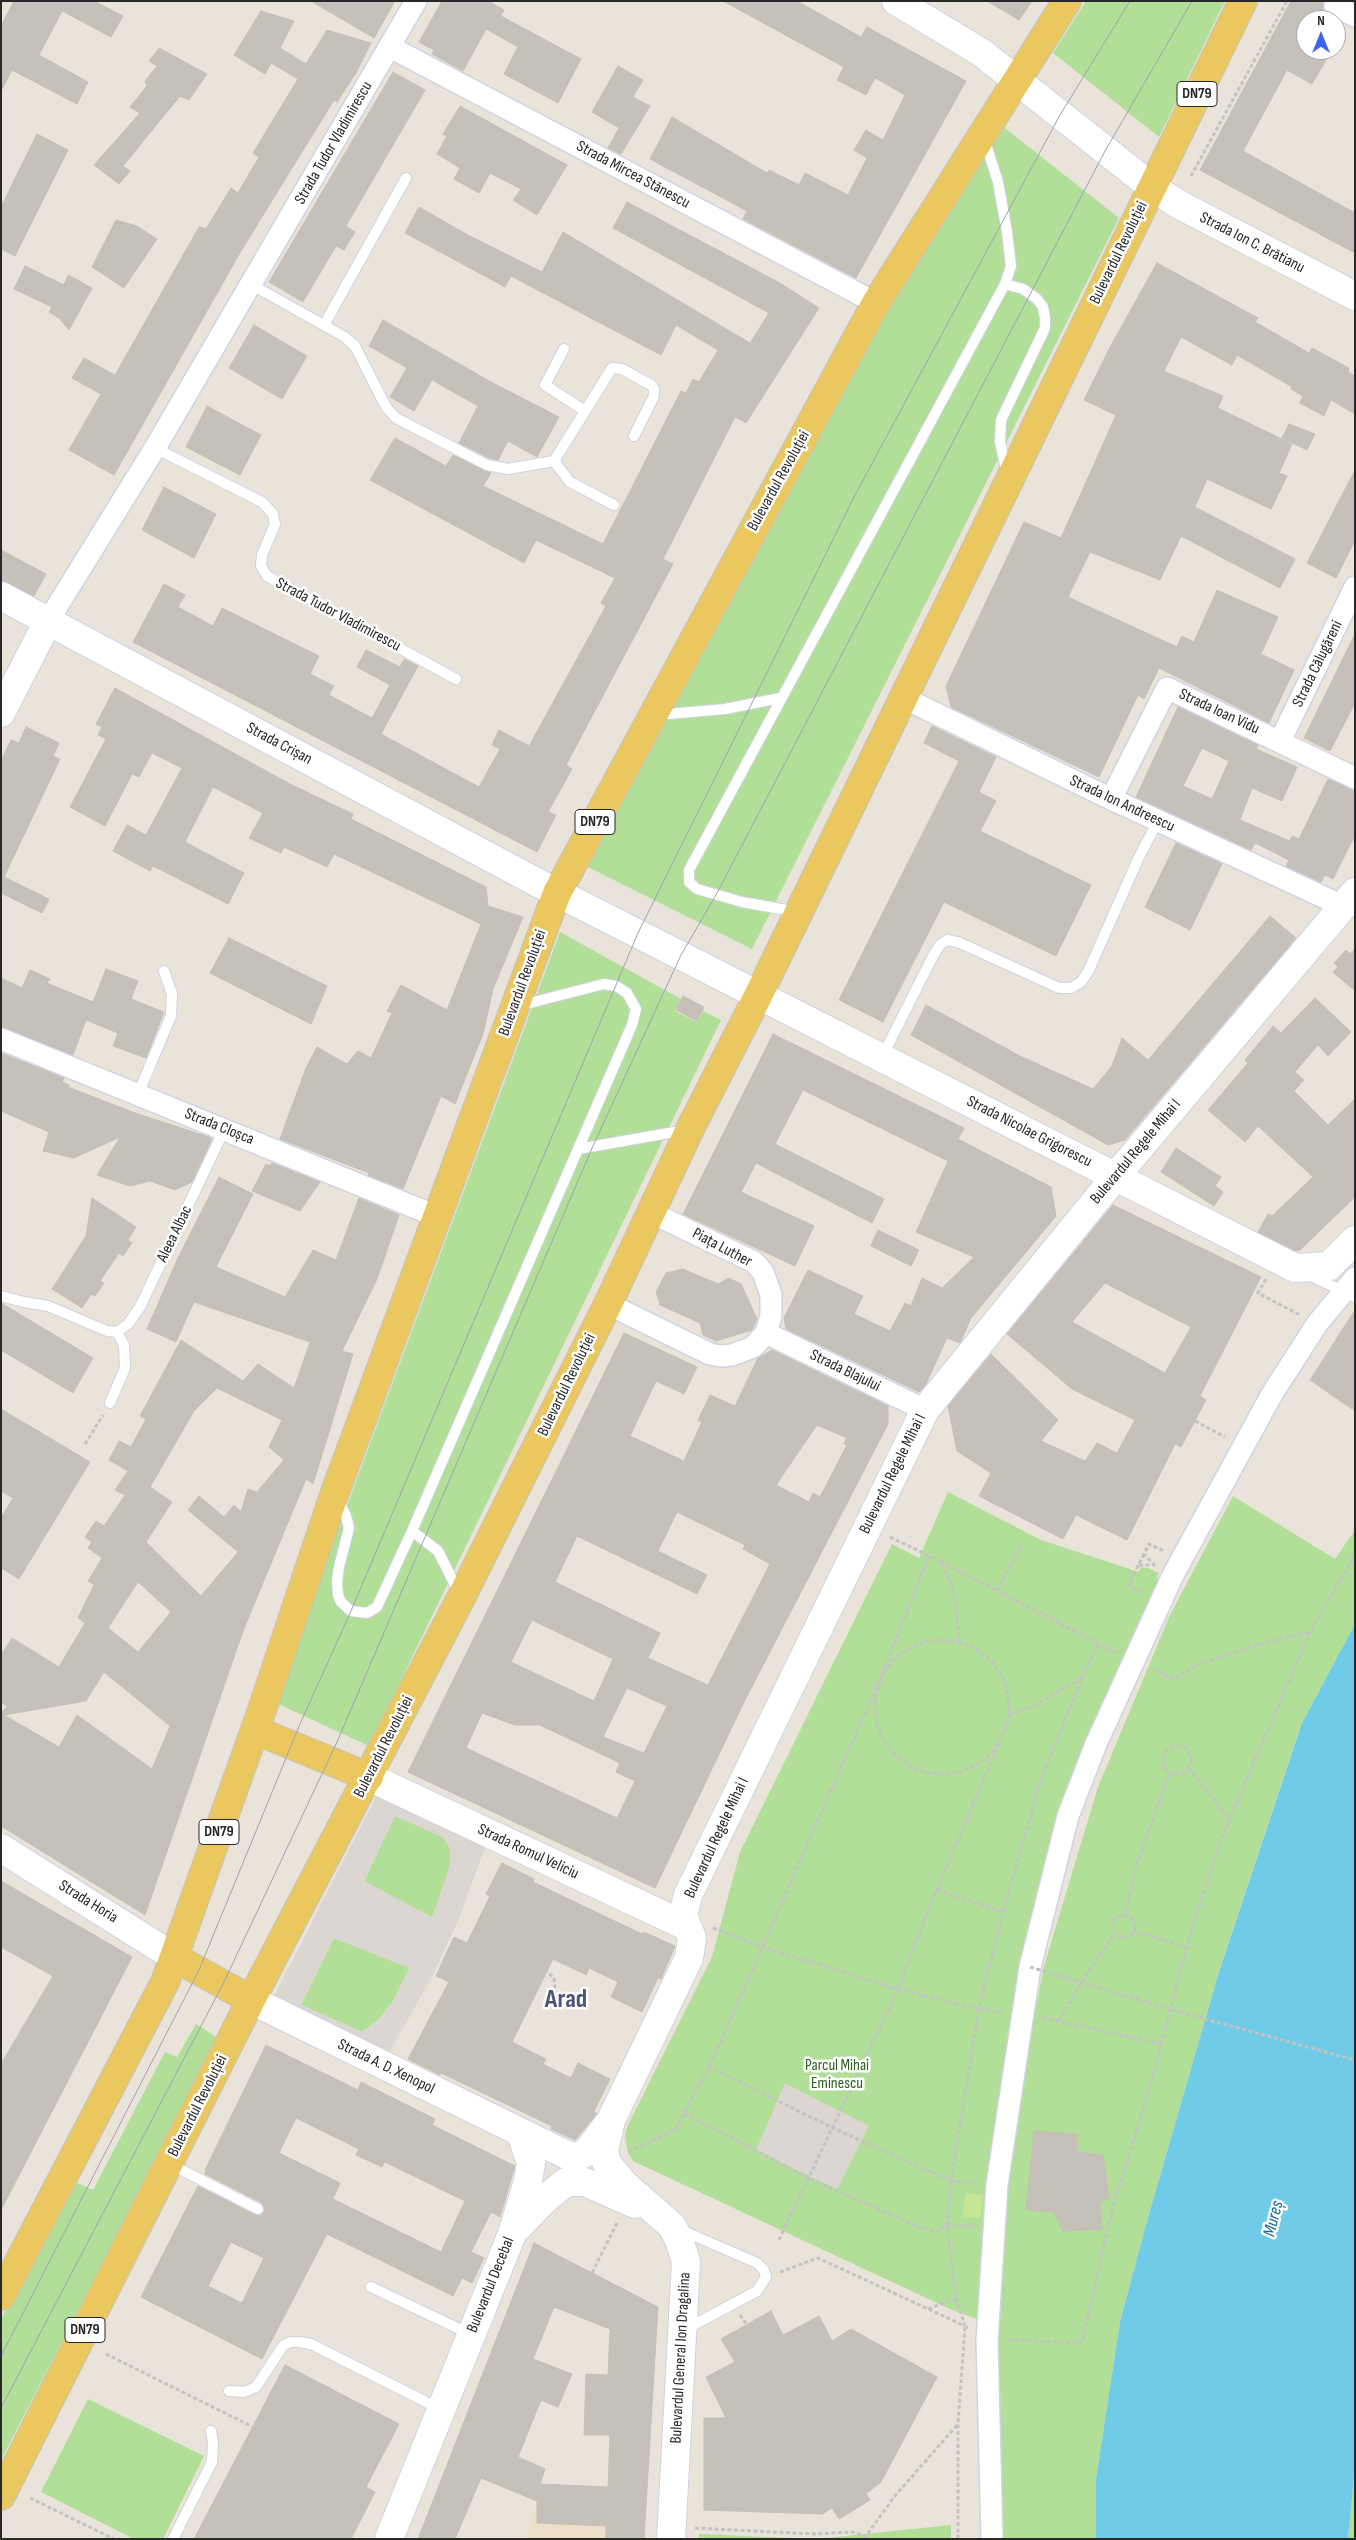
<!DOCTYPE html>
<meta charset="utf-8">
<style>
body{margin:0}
#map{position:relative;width:1356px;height:2540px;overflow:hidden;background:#eae3da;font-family:"Sofia Sans Condensed",sans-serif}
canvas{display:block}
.frame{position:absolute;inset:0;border:2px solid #282828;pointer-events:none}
.north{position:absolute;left:1296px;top:10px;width:50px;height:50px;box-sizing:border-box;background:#fff;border:1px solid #a9a9a9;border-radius:50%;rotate:0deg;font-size:14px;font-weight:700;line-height:20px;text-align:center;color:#282828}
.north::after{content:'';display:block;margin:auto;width:18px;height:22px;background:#3f63f2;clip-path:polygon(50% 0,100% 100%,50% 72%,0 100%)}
</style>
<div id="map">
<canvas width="1356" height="2540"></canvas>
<div class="frame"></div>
<div class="north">N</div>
</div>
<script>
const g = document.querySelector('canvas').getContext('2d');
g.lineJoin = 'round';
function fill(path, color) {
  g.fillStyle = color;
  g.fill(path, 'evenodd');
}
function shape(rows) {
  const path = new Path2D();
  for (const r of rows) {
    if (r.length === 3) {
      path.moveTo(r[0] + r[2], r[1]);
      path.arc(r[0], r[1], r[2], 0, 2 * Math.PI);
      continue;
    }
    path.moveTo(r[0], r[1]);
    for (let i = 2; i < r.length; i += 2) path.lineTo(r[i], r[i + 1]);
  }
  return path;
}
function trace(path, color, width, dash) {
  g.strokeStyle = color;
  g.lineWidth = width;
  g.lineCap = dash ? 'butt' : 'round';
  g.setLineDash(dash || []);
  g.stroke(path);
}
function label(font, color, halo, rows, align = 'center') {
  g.font = font + ' "Sofia Sans Condensed",sans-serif';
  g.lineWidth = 5;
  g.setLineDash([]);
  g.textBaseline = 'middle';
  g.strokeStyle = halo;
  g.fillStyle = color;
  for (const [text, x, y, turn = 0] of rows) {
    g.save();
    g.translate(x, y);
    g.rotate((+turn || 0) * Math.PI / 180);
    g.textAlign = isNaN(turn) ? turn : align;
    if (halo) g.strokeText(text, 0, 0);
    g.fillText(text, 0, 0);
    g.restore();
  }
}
fill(shape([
 [546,2484,647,2489,644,2539,525,2539,538,2498,545,2498]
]), '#ece0ca');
fill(shape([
 [1086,1,1225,1,1159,137,1053,53],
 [1001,125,1119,218,752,949,588,867,879,320],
 [560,932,681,999,675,1011,697,1022,703,1011,721,1020,369,1746,274,1702],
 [948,1492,1041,1540,1139,1572,1141,1567,1148,1568,1159,1573,1156,1578,1160,1579,1072,1781,1019,1964,995,2131,982,2321,952,2310,633,2161,628,2153,625,2136,627,2127,712,1957,740,1852,892,1544,919,1558],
 [1233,1496,1335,1559,1355,1530,1355,1624,1302,1723,1219,1972,1147,2221,1120,2322,1096,2479,1096,2539,995,2539,995,2388,1000,2193,1044,1966,1098,1787,1170,1615],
 [395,1816,443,1837,450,1848,450,1866,432,1918,364,1881],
 [334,1938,410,1968,392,2003,378,2020,362,2032,301,2005],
 [196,2024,218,2038,1,2460,1,2319,71,2180,93,2190,165,2052,177,2057],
 [88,2399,204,2456,163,2539,134,2539,41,2492],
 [1355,2465,1355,2539,1348,2539,1349,2526],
 [951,2525,951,2539,699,2539,699,2534,817,2539]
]), '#b1df98');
fill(shape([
 [965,2193,983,2195,980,2218,963,2217]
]), '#c5e694');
fill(shape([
 [377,1795,486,1845,459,1919,432,1977,386,2058,272,2000],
 [395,1816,443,1837,450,1848,450,1866,432,1917,364,1881],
 [334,1938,409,1968,392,2003,378,2020,362,2032,301,2005],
 [785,2083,869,2126,837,2190,756,2150]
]), '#dbd6d1');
fill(shape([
 [1355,1624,1355,2465,1348,2539,1096,2539,1096,2479,1120,2322,1147,2221,1219,1972,1302,1723]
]), '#70cbe9');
const building = shape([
 [14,1,94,1,123,16,111,37,62,11,39,55,88,82,77,104,12,70,1,91,1,26,14,1],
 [311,1,395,1,374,38,311,1],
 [442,1,488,1,504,10,501,16,581,59,558,103,504,74,518,47,486,29,463,71,432,54,434,50,419,42,442,1],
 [723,1,797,1,861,37,867,27,966,81,856,278,743,219,747,211,650,159,672,117,767,173,769,170,799,185,805,173,848,195,867,158,854,150,866,130,883,140,905,95,875,78,866,95,837,80,844,67,723,1],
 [987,1,1032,1,1019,20,987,1],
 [1291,1,1324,1,1323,7,1329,17,1327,20,1306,20,1306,50,1332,50,1312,84,1287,70,1243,151,1355,213,1355,253,1200,170,1291,1],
 [261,11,294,21,280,48,306,64,327,30,371,43,356,73,337,102,334,100,241,251,114,475,69,450,101,394,72,378,84,358,115,375,199,227,206,229,231,188,238,193,259,157,253,153,298,79,271,63,265,74,234,55,261,11],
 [159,48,207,74,189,100,180,96,123,166,130,171,119,184,94,165,140,113,130,107,147,86,145,81,157,66,149,61,159,48],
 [618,66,643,80,633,97,650,106,621,154,608,148,619,128,592,112,618,66],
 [393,72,425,90,346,226,355,232,344,250,336,246,303,302,269,282,393,72],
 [460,106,567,165,537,215,513,200,521,189,490,173,479,193,454,179,460,168,437,154,447,136,443,134,460,106],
 [37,134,68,150,15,256,1,249,1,207,37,134],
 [627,202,780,283,819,308,746,423,735,417,663,559,673,564,566,765,572,769,548,812,556,815,537,852,133,642,164,584,185,595,178,607,213,626,222,608,319,656,310,674,334,686,329,695,372,718,390,685,357,667,366,650,400,667,404,659,418,666,381,734,479,787,500,749,492,745,499,730,529,746,606,606,601,603,615,578,536,540,524,563,370,480,395,438,446,466,453,455,491,473,483,486,603,544,681,391,686,393,693,379,699,382,718,350,676,325,661,355,511,276,505,287,405,233,419,207,468,235,542,272,563,232,750,343,769,313,613,228,627,202],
 [116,220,137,226,157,239,124,288,92,267,116,220],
 [1157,263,1258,318,1255,322,1309,353,1312,348,1349,368,1348,372,1355,376,1355,414,1331,400,1324,416,1300,403,1303,396,1291,389,1292,387,1237,355,1232,365,1181,337,1164,371,1223,396,1218,408,1292,444,1279,473,1287,476,1271,509,1207,479,1195,507,1295,559,1280,588,1181,536,1160,580,1090,552,1068,597,1177,647,1182,636,1194,642,1217,590,1278,617,1261,654,1294,670,1269,723,1159,668,1144,699,1138,695,1099,777,951,707,946,686,1024,522,1061,538,1116,415,1084,400,1109,349,1157,263],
 [25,266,64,285,68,275,92,288,69,330,59,318,49,312,52,307,14,289,25,266],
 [383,320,491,382,559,417,537,457,508,441,498,460,489,458,459,443,478,406,432,380,414,411,390,397,407,368,369,346,383,320],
 [254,325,307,356,282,399,229,368,254,325],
 [207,406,261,435,240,475,186,447,207,406],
 [1289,424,1315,434,1307,450,1282,438,1289,424],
 [1355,470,1355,540,1336,578,1307,563,1355,470],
 [164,487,216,514,194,558,142,530,164,487],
 [1,550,46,574,34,596,1,580,1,550],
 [1355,634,1355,703,1330,751,1304,738,1355,634],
 [115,688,290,784,353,814,351,819,486,887,488,906,523,917,493,989,483,1034,455,1104,441,1096,403,1189,368,1175,369,1173,280,1139,306,1068,317,1047,347,1064,358,1051,371,1058,392,1013,387,1011,401,985,447,1010,481,924,334,854,327,867,284,847,281,853,249,838,263,813,213,787,185,842,244,873,228,904,153,866,150,871,113,851,127,825,146,835,182,768,152,753,139,777,132,774,105,826,70,807,106,739,98,735,102,727,96,724,115,688],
 [1178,707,1258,745,1256,749,1297,767,1282,801,1252,788,1240,820,1290,841,1292,836,1299,839,1328,779,1355,791,1355,835,1333,879,1325,875,1321,882,1286,866,1289,860,1255,843,1251,850,1136,797,1178,707],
 [1202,748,1229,761,1212,799,1183,786,1202,748],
 [932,726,996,757,979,792,996,801,980,831,1091,885,1056,956,944,902,883,1022,839,1000,959,761,924,743,932,726],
 [26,727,59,743,53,756,60,759,4,877,49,899,42,913,1,893,1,761,11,740,19,743,26,727],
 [1176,843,1222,864,1190,930,1145,907,1176,843],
 [1270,916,1296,938,1125,1140,1108,1145,911,1035,926,1005,1020,1056,1093,1089,1112,1066,1122,1038,1148,1060,1270,916],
 [229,938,327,986,311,1024,210,973,229,938],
 [1355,948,1355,991,1333,972,1338,967,1334,963,1346,950,1350,954,1355,948],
 [106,969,138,981,131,999,164,1012,146,1058,113,1046,118,1033,86,1020,73,1055,1,1027,1,978,22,988,30,970,50,979,47,983,93,1002,106,969],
 [683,996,704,1007,697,1021,676,1010,683,996],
 [1315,998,1351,1032,1328,1056,1318,1045,1295,1072,1304,1080,1294,1091,1328,1125,1355,1099,1355,1197,1300,1250,1296,1251,1258,1232,1268,1214,1272,1216,1313,1177,1258,1126,1245,1142,1208,1110,1248,1063,1245,1060,1273,1026,1281,1033,1315,998],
 [773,1034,964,1128,958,1139,1051,1187,1056,1216,971,1318,960,1343,947,1338,925,1386,919,1392,786,1329,784,1318,808,1270,863,1296,854,1314,890,1331,905,1303,911,1306,922,1278,942,1288,974,1257,916,1232,948,1161,803,1090,775,1144,884,1199,872,1223,756,1163,741,1192,814,1226,795,1266,683,1214,773,1034],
 [1,1053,64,1078,62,1082,69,1085,68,1087,135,1113,209,1137,212,1139,192,1182,175,1190,150,1181,130,1186,97,1175,120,1137,74,1158,43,1151,49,1132,1,1111,1,1053],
 [1176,1148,1221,1177,1215,1186,1223,1192,1214,1206,1161,1172,1176,1148],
 [272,1163,320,1182,300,1211,252,1191,266,1164,270,1166,272,1163],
 [219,1177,253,1194,216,1267,285,1297,313,1250,336,1260,359,1198,399,1215,377,1279,342,1351,353,1354,313,1484,306,1479,243,1631,145,1915,1,1826,1,1714,7,1706,1,1702,1,1655,12,1638,59,1667,85,1623,78,1618,94,1585,88,1581,102,1558,88,1548,92,1542,85,1537,96,1521,104,1526,125,1495,115,1490,128,1471,109,1460,119,1441,131,1447,146,1419,140,1416,181,1340,243,1381,258,1364,294,1388,310,1342,194,1302,176,1342,147,1329,178,1258,219,1177],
 [217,1388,282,1420,269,1447,284,1460,257,1492,248,1489,241,1512,234,1505,224,1517,199,1496,188,1510,238,1552,201,1596,146,1542,172,1502,150,1487,194,1411,217,1388],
 [138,1582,171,1612,138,1652,108,1628,138,1582],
 [104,1672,170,1726,152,1769,77,1715,59,1747,4,1715,86,1701,104,1672],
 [92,1198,136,1227,128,1240,132,1243,123,1256,119,1253,100,1281,104,1283,95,1296,91,1294,82,1308,52,1289,86,1236,92,1198],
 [1113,1205,1261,1277,1200,1396,1206,1400,1181,1447,1175,1444,1127,1540,1076,1515,1063,1539,979,1496,991,1473,957,1451,948,1406,991,1354,1058,1420,1041,1441,1085,1461,1097,1443,1117,1453,1135,1420,1072,1389,1007,1334,1113,1205],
 [1105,1283,1191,1327,1165,1373,1072,1322,1105,1283],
 [878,1230,919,1250,911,1266,871,1246,878,1230],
 [683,1269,718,1284,729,1278,741,1284,757,1319,752,1330,716,1341,703,1335,700,1323,660,1305,656,1292,666,1273,683,1269],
 [1,1303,93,1358,73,1393,1,1350,1,1303],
 [1355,1310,1355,1411,1310,1380,1355,1310],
 [624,1333,697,1367,684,1394,656,1381,630,1436,684,1461,702,1422,698,1420,710,1395,735,1406,758,1358,772,1350,888,1406,888,1424,744,1702,655,1888,408,1772,624,1333],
 [817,1425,847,1438,844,1444,847,1445,820,1497,813,1493,809,1502,776,1485,817,1425],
 [677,1512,745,1545,743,1549,770,1564,708,1685,648,1658,660,1633,555,1582,577,1536,697,1594,707,1575,658,1551,677,1512],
 [532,1620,613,1659,594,1701,511,1662,532,1620],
 [627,1688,667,1706,644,1753,603,1737,627,1688],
 [482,1713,515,1725,540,1725,620,1763,616,1772,635,1781,617,1818,466,1748,482,1713],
 [1,1409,90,1462,19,1579,1,1568,1,1518,13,1498,1,1491,1,1409],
 [502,1863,534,1879,533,1882,642,1934,644,1932,675,1946,661,1979,658,1978,642,2012,611,1997,618,1982,589,1968,586,1975,553,1959,512,2042,546,2059,543,2064,571,2078,578,2063,610,2079,594,2111,597,2114,575,2140,551,2129,552,2126,441,2073,440,2075,408,2059,449,1982,436,1976,446,1954,454,1937,467,1943,490,1896,486,1894,502,1863],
 [1,1881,132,1957,1,2210,1,2064,53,1976,1,1947,1,1881],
 [266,2045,358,2090,361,2082,435,2119,432,2125,515,2166,500,2217,491,2212,471,2252,484,2258,472,2283,462,2278,453,2296,327,2234,262,2359,141,2297,198,2186,255,2215,261,2215,264,2212,262,2203,205,2174,206,2171,205,2170,266,2045],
 [296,2118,359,2149,356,2155,382,2167,385,2162,465,2201,441,2252,333,2199,340,2183,279,2153,296,2118],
 [231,2242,264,2258,242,2303,208,2286,231,2242],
 [1034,2131,1077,2134,1077,2152,1103,2155,1109,2198,1100,2202,1102,2229,1063,2231,1054,2212,1026,2210,1034,2131],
 [534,2243,658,2307,644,2539,606,2539,606,2526,537,2523,537,2501,481,2478,455,2539,418,2539,534,2243],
 [554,2307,610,2329,608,2375,586,2374,584,2435,610,2435,608,2487,540,2484,545,2469,518,2457,541,2400,558,2407,572,2374,533,2359,554,2307],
 [771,2311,783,2335,819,2316,832,2341,851,2329,937,2377,881,2482,866,2494,870,2500,839,2519,832,2508,822,2514,704,2510,704,2418,726,2418,706,2377,735,2362,721,2339,771,2311],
 [285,2365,399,2424,366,2487,375,2492,351,2539,194,2539,285,2365]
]);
fill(building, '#c5c0ba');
trace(building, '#c5bfb4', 1);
const lane = shape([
 [1005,284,1023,289,1037,299,1043,307,1045,318,1045,328,1001,420,1000,442,1007,474],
 [252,285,345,337,355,346,386,407,396,418,487,465,508,469,554,461,612,368,622,369,651,385,654,389,654,396,634,436],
 [324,325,406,178],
 [564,349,545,385,585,411],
 [155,448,262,502,273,514,275,524,262,555,261,566,267,576,456,679],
 [554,461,570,482,614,505],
 [657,715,725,709,780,698],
 [798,912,742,902,697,889,689,882,689,870,1005,284,1011,266,1007,232,998,182,984,138],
 [882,1057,934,954,940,945,947,940,958,942,1059,988,1071,988,1081,982,1088,972,1139,857,1158,821],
 [138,1094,171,1016,172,994,164,971],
 [578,1149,686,1130],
 [1309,1275,1355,1297],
 [1,1296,24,1302,48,1306,107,1331,117,1332,128,1324,140,1307,224,1130],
 [110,1403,125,1368,124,1345,117,1332],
 [338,1500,346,1516,349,1528,339,1567,337,1582,338,1595,341,1602,351,1611,367,1613,377,1607,412,1531,632,1025,636,1009,627,993,616,986,604,984,518,1006],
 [412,1531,438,1551,460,1595],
 [170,2164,258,2209],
 [681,2230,757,2263,764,2270,766,2277,757,2291,686,2329],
 [371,2287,470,2334],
 [229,2391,244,2392,256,2387,283,2346,290,2342,300,2342,311,2344,440,2409],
 [173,2539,212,2462,213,2443,211,2431]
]);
const street = shape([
 [1335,6,1355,16],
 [390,47,876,303],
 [48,621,155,448,416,1],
 [904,698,1111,799,1343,906],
 [1280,741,1355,587],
 [1111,799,1167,688,1355,778],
 [1,1039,436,1216],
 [608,1304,710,1354,721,1356,732,1355,753,1347,766,1333,771,1315,771,1295,763,1272,754,1262,652,1213],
 [766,1333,925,1410],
 [992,2539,987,2341,997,2185,1030,1967,1068,1816,1096,1744,1173,1575,1272,1394,1317,1324,1355,1278]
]);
const secondary = shape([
 [896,1,982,53,1152,187,1178,204,1355,296],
 [1,596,538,883,1295,1268,1329,1266,1355,1240],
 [1,713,48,621],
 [369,1777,686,1926],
 [1,1848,174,1957],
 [251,2000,571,2157,579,2156,587,2152,608,2124],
 [516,2229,545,2199,566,2182,585,2182,635,2204],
 [389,2539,512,2234,528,2181,531,2163,521,2133],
 [671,2539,686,2262,680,2242,672,2226,624,2184,606,2162,604,2150,611,2120,689,1958,692,1938,683,1915,688,1895,925,1410,1116,1176,1355,892]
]);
const primary = shape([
 [255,1730,369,1777],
 [174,1957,251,2000],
 [1,2296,165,1982,263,1707,334,1495,557,893,876,303,1067,1],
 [1,2496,251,2000,461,1598,608,1304,690,1129,759,994,1243,1]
]);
trace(lane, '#d0d3e1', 12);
trace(street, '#d0d3e1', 24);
trace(secondary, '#d0d3e1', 30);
trace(primary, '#c3c3c3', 30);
trace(shape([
 [1191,176,1287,1],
 [1266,1279,1258,1293,1300,1315],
 [1195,1421,1225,1437],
 [85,1444,103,1415],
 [890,1537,940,1561,951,1584,956,1601,959,1641],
 [1144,1554,1128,1585,1144,1594],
 [940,1561,1117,1653],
 [1139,1565,1151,1565],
 [1155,1566,1144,1554,1149,1544,1164,1551],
 [997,1591,1022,1544],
 [942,1707,67],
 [1152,1669,1174,1679,1197,1665,1253,1646,1310,1632],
 [1082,1678,1098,1645],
 [1177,1760,14],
 [1189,1768,1229,1819],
 [937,1890,1004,1912],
 [1125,1915,1137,1864,1170,1772],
 [1124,1926,11],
 [713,1928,762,1947,898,1989,979,2009,1002,2012],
 [1133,1931,1187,1947],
 [525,1952,554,1978,557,2010],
 [1043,2018,1162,2044],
 [1059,2021,1090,1969,1115,1933],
 [709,2067,833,2128,951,2181,977,2184],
 [684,2113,809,2178,921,2228,936,2232,947,2224,975,2227],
 [629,2152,676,2129,714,2057,880,1679,929,1556],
 [779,2240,898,1989,927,1913,1000,1742],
 [780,2272,818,2258,965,2326],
 [592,2273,618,2221],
 [956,2298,965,2326],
 [928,2309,956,2298,947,2224,951,2181,979,2009,1009,1890,1040,1783,1082,1678,1035,1705,1010,1715],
 [740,2315,747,2325],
 [1008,2340,1082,2343,1111,2214,1149,2090,1192,1929,1220,1842,1310,1632,1355,1555],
 [106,2354,253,2427],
 [30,2498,114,2539],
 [695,2528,813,2534,852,2532,866,2536],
 [864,2539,894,2497,958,2424],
 [958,2539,958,2424,965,2326,968,2328]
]), '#c3c3c3', 3, [4, 2.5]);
trace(lane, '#fff', 10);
trace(street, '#fff', 21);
trace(secondary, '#fff', 28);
trace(primary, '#eac85f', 28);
trace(shape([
 [1,2356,199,1970,300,1724,351,1611,638,933,855,495,1060,115,1130,1],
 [1,2408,223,1984,337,1742,593,1146,681,955,716,895,1105,151,1192,1]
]), '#9da1b2', 1);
trace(shape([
 [1030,1967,1180,2012,1355,2060]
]), '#c3c3c3', 3, [4, 2.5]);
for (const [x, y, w] of [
 [1197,94,40],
 [595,822,40],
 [219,1832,40],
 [85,2330,40]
]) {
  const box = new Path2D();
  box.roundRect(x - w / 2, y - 12.5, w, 25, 4);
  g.fillStyle = '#fff';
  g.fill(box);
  trace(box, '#282828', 1);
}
label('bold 15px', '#282828', null, [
 ["DN79",1197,94],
 ["DN79",595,822],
 ["DN79",219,1832],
 ["DN79",85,2330]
]);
label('16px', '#282828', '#fff', [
 ["Strada Tudor Vladimirescu",334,143,-60],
 ["Strada Mircea Stănescu",633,175,28],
 ["Strada Ion C. Brătianu",1252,243,27],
 ["Bulevardul Revoluției",1119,253,-64],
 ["Bulevardul Revoluției",779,481,-61],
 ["Strada Tudor Vladimirescu",338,615,28],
 ["Strada Călugăreni",1318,664,-64],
 ["Strada Ioan Vidu",1219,712,25],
 ["Strada Crișan",279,744,28],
 ["Strada Ion Andreescu",1122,804,25],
 ["Bulevardul Revoluției",523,983,-70],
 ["Strada Cloșca",219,1127,22],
 ["Strada Nicolae Grigorescu",1029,1132,27],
 ["Bulevardul Regele Mihai I",1136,1152,-50],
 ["Aleea Albac",175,1234,-64],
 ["Piața Luther",722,1248,28],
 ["Strada Blajului",845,1371,26],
 ["Bulevardul Revoluției",567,1385,-64],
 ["Bulevardul Regele Mihai I",893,1474,-64],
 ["Bulevardul Revoluției",384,1747,-63],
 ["Bulevardul Regele Mihai I",717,1838,-65],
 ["Strada Romul Veliciu",528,1852,25],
 ["Strada Horia",88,1902,32],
 ["Strada A. D. Xenopol",386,2067,26],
 ["Bulevardul Revoluției",198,2106,-63],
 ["Bulevardul Decebal",491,2285,-68],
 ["Bulevardul General Ion Dragalina",681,2358,-87]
]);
label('16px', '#2b611c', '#fff', [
 ["Parcul Mihai",837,2066],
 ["Eminescu",837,2084]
]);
label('italic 18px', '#126892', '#fff', [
 ["Mureș",1274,2219,-76]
]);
label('bold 26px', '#4b5377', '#fff', [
 ["Arad",566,2000]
]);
</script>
